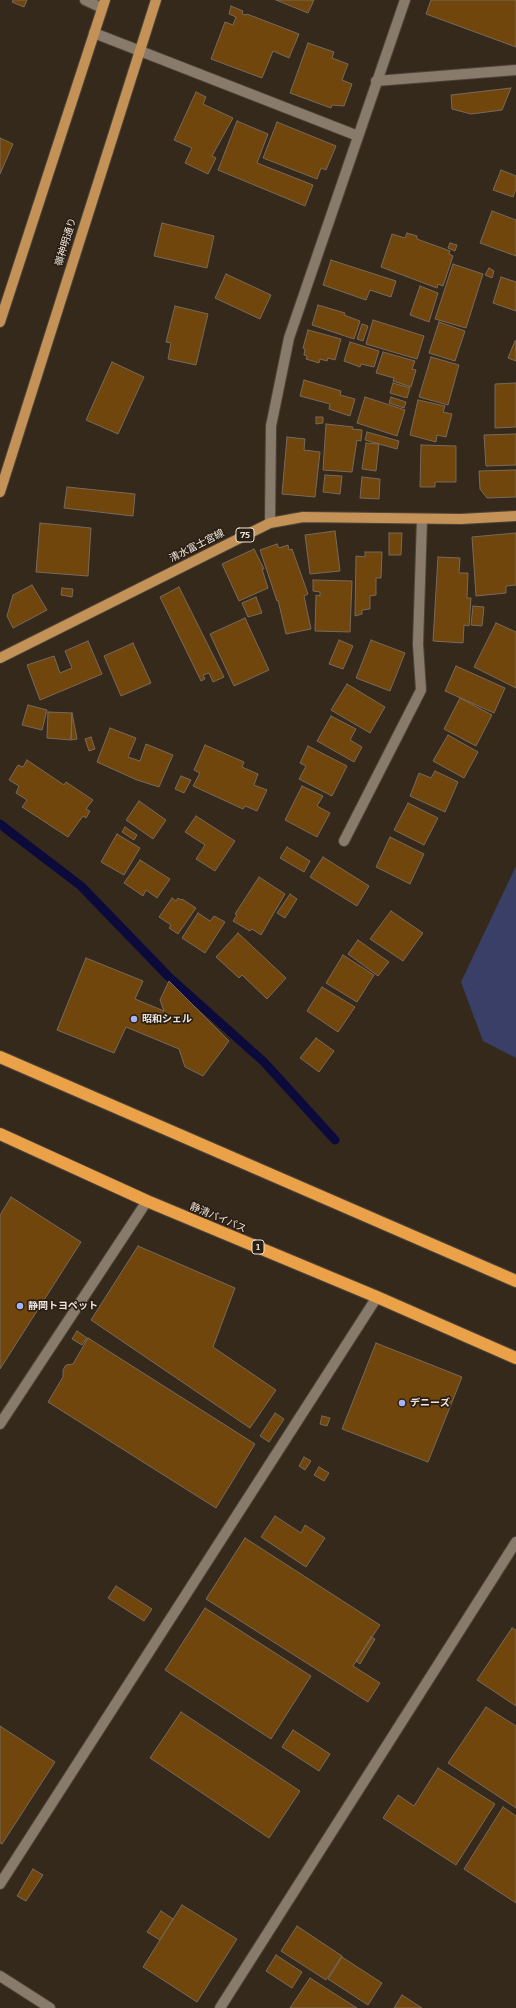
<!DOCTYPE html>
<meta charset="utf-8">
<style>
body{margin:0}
canvas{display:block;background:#35291c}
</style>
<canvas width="516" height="2008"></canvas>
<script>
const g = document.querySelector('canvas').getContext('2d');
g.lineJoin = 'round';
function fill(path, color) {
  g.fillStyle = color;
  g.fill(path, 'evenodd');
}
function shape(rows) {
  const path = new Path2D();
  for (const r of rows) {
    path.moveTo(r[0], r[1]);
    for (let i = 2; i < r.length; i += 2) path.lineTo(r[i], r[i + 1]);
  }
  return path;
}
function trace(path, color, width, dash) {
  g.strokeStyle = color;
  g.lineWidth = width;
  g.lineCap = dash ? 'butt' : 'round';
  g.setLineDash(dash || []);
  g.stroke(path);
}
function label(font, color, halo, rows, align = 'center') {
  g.font = font + ' Bitter,"Noto Sans JP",serif';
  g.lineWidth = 3.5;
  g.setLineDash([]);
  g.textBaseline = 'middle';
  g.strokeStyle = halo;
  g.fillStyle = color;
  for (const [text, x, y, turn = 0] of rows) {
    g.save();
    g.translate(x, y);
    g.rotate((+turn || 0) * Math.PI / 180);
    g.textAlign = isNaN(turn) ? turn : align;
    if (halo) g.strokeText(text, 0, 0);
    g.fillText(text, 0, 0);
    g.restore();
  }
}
fill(shape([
 [516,866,516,1058,483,1041,461,982]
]), '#393f66');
trace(shape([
 [0,824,81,886,168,976,264,1062,335,1140]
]), '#0c0a3a', 9);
const building = shape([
 [13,0,27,0,24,7,12,2,13,0],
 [276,0,314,0,308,13,276,0],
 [431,0,516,0,516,47,426,14,431,0],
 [231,6,243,11,242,14,246,15,247,14,299,34,289,58,273,51,262,78,211,59,225,22,233,25,236,17,229,14,231,6],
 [308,43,334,52,332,58,348,64,342,80,352,84,344,106,332,105,331,108,290,93,308,43],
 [511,88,502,110,471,114,452,109,451,95,511,88],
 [196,92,206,97,203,104,233,118,212,156,216,158,208,174,185,163,192,148,174,140,196,92],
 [237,121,268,134,257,163,313,185,305,206,218,170,237,121],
 [277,122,336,146,326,170,321,168,317,179,263,158,277,122],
 [0,138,13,144,0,174,0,138],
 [501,170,516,176,516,189,513,197,493,190,501,170],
 [492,211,516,220,516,256,480,243,492,211],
 [162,223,214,236,207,268,154,256,162,223],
 [407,233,417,236,417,239,450,251,449,254,453,256,443,286,438,284,437,288,381,267,392,234,405,238,407,233],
 [450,243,457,245,455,251,448,248,450,243],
 [331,260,396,281,391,297,370,290,366,300,323,285,331,260],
 [453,264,483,274,466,328,435,319,453,264],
 [489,268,494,271,492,278,485,275,489,268],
 [226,274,271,295,260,319,215,298,226,274],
 [501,277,516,282,516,311,493,303,501,277],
 [420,286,438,293,429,322,410,315,420,286],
 [318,305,345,313,344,315,360,321,354,339,312,325,318,305],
 [175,306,208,314,196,365,168,359,171,343,166,342,175,306],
 [373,320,424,336,417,359,366,344,373,320],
 [439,322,465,331,455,361,429,353,439,322],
 [362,324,368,326,363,341,357,339,362,324],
 [308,330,341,339,335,360,328,358,327,361,320,359,319,363,306,359,307,356,304,355,305,349,303,348,308,330],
 [515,341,516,341,516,361,508,358,515,341],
 [350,342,379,351,374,367,361,364,360,367,344,361,350,342],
 [383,352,415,361,412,369,416,370,411,387,393,381,394,378,376,373,383,352],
 [431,357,459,365,448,405,419,397,431,357],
 [112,362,144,377,118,434,86,420,112,362],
 [304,380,341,391,340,395,355,399,350,416,329,409,330,404,300,396,304,380],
 [393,383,410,388,407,398,390,393,393,383],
 [516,383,516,427,495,428,495,384,516,383],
 [365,397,405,410,397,436,357,423,365,397],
 [391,397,406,402,404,408,389,403,391,397],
 [418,400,445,406,443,412,452,414,446,437,437,435,436,442,410,435,418,400],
 [316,417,323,417,323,423,316,424,316,417],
 [326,424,353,427,352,429,362,430,361,441,357,440,352,472,323,470,326,424],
 [367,432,399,441,397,449,365,440,367,432],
 [516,434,516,465,486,466,484,435,516,434],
 [287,437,305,439,304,450,320,452,315,497,282,494,287,437],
 [366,443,379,444,376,471,362,469,366,443],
 [421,445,456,446,456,482,435,482,435,487,420,487,421,445],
 [516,470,516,497,487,498,480,489,479,471,516,470],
 [325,475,342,476,340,494,323,492,325,475],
 [362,477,380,479,379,499,360,498,362,477],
 [67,487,135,494,133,516,64,508,67,487],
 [40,523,91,528,88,576,36,572,40,523],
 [335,531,340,571,310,574,305,535,335,531],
 [389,533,402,533,401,555,389,555,389,533],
 [516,533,516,585,506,586,506,593,476,596,472,537,516,533],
 [277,544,279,548,288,545,289,550,292,549,308,594,304,596,311,629,286,634,278,600,277,601,260,550,277,544],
 [254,549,264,569,262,569,268,588,239,601,222,564,254,549],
 [365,552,382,552,381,578,376,578,376,595,370,596,370,609,362,610,362,614,355,616,356,556,365,557,365,552],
 [438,557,460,558,459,573,468,573,467,598,471,598,469,626,464,625,463,643,433,641,438,557],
 [313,580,352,581,350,632,315,631,316,595,320,596,320,592,313,591,313,580],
 [32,585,47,610,13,628,7,616,13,595,32,585],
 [179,587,224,677,213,682,209,673,203,675,205,679,201,681,160,597,179,587],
 [62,588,73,589,72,597,61,595,62,588],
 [256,597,262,613,248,617,242,603,256,597],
 [473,606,484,607,482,626,471,625,473,606],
 [245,618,269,670,234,686,210,634,245,618],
 [496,623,516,632,516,688,474,667,496,623],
 [339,640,353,646,343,669,329,664,339,640],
 [371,640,405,653,390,691,356,678,371,640],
 [88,641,102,674,40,700,27,665,54,656,60,673,72,668,65,651,88,641],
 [133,643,151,683,121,696,104,656,133,643],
 [456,666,505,688,494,713,445,691,456,666],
 [347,684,385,707,370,733,331,710,347,684],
 [460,698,492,715,476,746,444,729,460,698],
 [28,705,47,710,42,730,22,725,28,705],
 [48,712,72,713,71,740,47,738,48,712],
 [72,713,77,739,71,740,72,713],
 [331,716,356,729,350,740,362,747,354,762,317,741,331,716],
 [110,728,136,738,128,757,140,761,146,744,173,755,159,787,137,780,97,762,110,728],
 [448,735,478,752,464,778,433,761,448,735],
 [91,737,95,749,89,751,85,739,91,737],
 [205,745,244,762,242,767,258,774,254,785,267,790,257,811,245,806,243,809,193,786,200,773,194,770,205,745],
 [308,746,347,766,332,796,299,779,306,766,300,763,308,746],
 [27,760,64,785,66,782,93,800,86,809,90,811,86,818,83,816,68,837,22,807,27,800,16,793,19,786,9,780,18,765,23,767,27,760],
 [435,771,458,782,445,812,410,796,419,773,431,778,435,771],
 [181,776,191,780,184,793,175,789,181,776],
 [302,786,323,796,317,806,330,813,317,837,285,820,302,786],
 [139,801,166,820,153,839,126,820,139,801],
 [408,803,438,818,424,845,394,830,408,803],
 [196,816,235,841,215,871,196,859,205,845,185,832,196,816],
 [125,827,137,835,134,840,122,832,125,827],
 [117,834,140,848,124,875,101,862,117,834],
 [390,837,424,854,410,884,376,867,390,837],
 [287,847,310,861,304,872,280,858,287,847],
 [323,857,369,886,357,906,310,877,323,857],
 [140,860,170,879,157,898,146,890,143,896,124,883,140,860],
 [259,877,285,894,261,935,252,929,250,931,233,921,237,915,235,914,259,877],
 [290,894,297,899,285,918,277,913,290,894],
 [172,898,176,901,178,898,181,900,182,899,196,908,178,934,169,928,171,925,159,917,172,898],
 [391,911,423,933,403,961,370,939,391,911],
 [198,913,210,921,214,916,225,922,205,953,182,938,198,913],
 [238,933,286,978,267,999,242,975,239,978,216,957,238,933],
 [358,940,389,962,378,976,348,954,358,940],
 [343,955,374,975,357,1002,326,983,343,955],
 [86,958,143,981,135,999,164,1011,160,1000,169,981,229,1041,203,1076,185,1067,179,1049,126,1027,114,1053,57,1030,86,958],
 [322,987,355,1007,338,1032,307,1011,322,987],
 [316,1038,334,1051,319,1072,300,1058,316,1038],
 [11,1197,81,1242,0,1369,0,1215,11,1197],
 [138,1246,235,1288,213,1347,276,1390,250,1428,91,1320,138,1246],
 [77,1331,87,1338,82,1345,72,1339,77,1331],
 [88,1338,255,1444,216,1508,48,1402,63,1377,63,1370,66,1365,73,1364,88,1338],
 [376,1343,462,1377,428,1462,342,1429,376,1343],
 [275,1413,284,1419,269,1442,260,1436,275,1413],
 [322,1416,330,1418,327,1426,320,1424,322,1416],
 [304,1457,311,1461,305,1470,299,1466,304,1457],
 [319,1467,329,1473,324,1481,314,1475,319,1467],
 [275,1516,301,1533,305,1525,325,1538,306,1567,261,1537,275,1516],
 [245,1538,380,1625,353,1666,380,1683,368,1702,206,1599,245,1538],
 [116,1586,152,1609,144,1621,108,1598,116,1586],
 [205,1608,311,1676,271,1739,165,1670,205,1608],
 [512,1628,516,1630,516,1706,477,1680,512,1628],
 [371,1637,375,1639,360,1664,356,1661,371,1637],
 [486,1707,516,1726,516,1808,448,1763,486,1707],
 [181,1712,300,1791,269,1838,150,1758,181,1712],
 [0,1726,55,1762,2,1844,0,1843,0,1726],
 [293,1730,330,1754,319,1771,282,1747,293,1730],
 [438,1768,495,1804,456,1865,383,1818,398,1795,414,1806,438,1768],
 [503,1807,516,1816,516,1903,464,1869,503,1807],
 [33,1869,43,1875,26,1901,17,1896,33,1869],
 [182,1905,237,1939,197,2002,143,1967,182,1905],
 [161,1911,173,1919,160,1940,147,1932,161,1911],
 [297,1926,342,1956,326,1980,281,1951,297,1926],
 [276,1955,302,1972,292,1988,266,1971,276,1955],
 [342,1957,382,1983,368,2005,328,1979,342,1957],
 [310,1978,357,2008,290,2008,310,1978],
 [402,1995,422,2008,394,2008,402,1995]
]);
fill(building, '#70460d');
trace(building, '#77695b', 1);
const minor = shape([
 [85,0,102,8],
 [94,33,358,136],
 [376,81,516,70],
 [270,523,271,426,289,338,405,0],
 [344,841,421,690,418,644,422,519],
 [0,1424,147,1201],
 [0,1884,377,1297],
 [0,1976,50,2008],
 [220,2008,516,1542]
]);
const major = shape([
 [0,322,105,0],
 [0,492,156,0],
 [0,658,270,523,303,517,461,519,516,516]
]);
const highway = shape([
 [0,1057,516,1281],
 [0,1134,147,1201,377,1297,516,1358]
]);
trace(minor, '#4e4439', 12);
trace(major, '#4e4439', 12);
trace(highway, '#4e4439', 14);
trace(minor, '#897b6c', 10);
trace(major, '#c49256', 10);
trace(highway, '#eba147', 12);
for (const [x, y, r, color] of [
 [134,1019,4,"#a4b2fc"],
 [20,1306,4,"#a4b2fc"],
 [402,1403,4,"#a4b2fc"]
]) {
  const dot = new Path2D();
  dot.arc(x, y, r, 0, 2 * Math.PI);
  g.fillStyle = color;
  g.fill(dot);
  trace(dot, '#2b1f13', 1.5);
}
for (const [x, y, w] of [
 [245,535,18],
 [258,1247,12]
]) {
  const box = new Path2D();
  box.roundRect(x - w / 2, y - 7, w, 14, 3);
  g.fillStyle = '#2b1f13';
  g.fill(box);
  trace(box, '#ece4dc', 1);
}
label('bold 9px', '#ece4dc', null, [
 ["75",245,535],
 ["1",258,1247]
]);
label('10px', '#ece4dc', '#2b1f13', [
 ["嶺神明通り",66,242,-73],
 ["清水富士宮線",197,546,-27],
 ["静清バイパス",218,1218,23]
]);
label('bold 10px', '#ece4dc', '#2b1f13', [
 ["昭和シェル",142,1019],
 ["静岡トヨペット",28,1306],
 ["デニーズ",410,1403]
], 'left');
</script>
